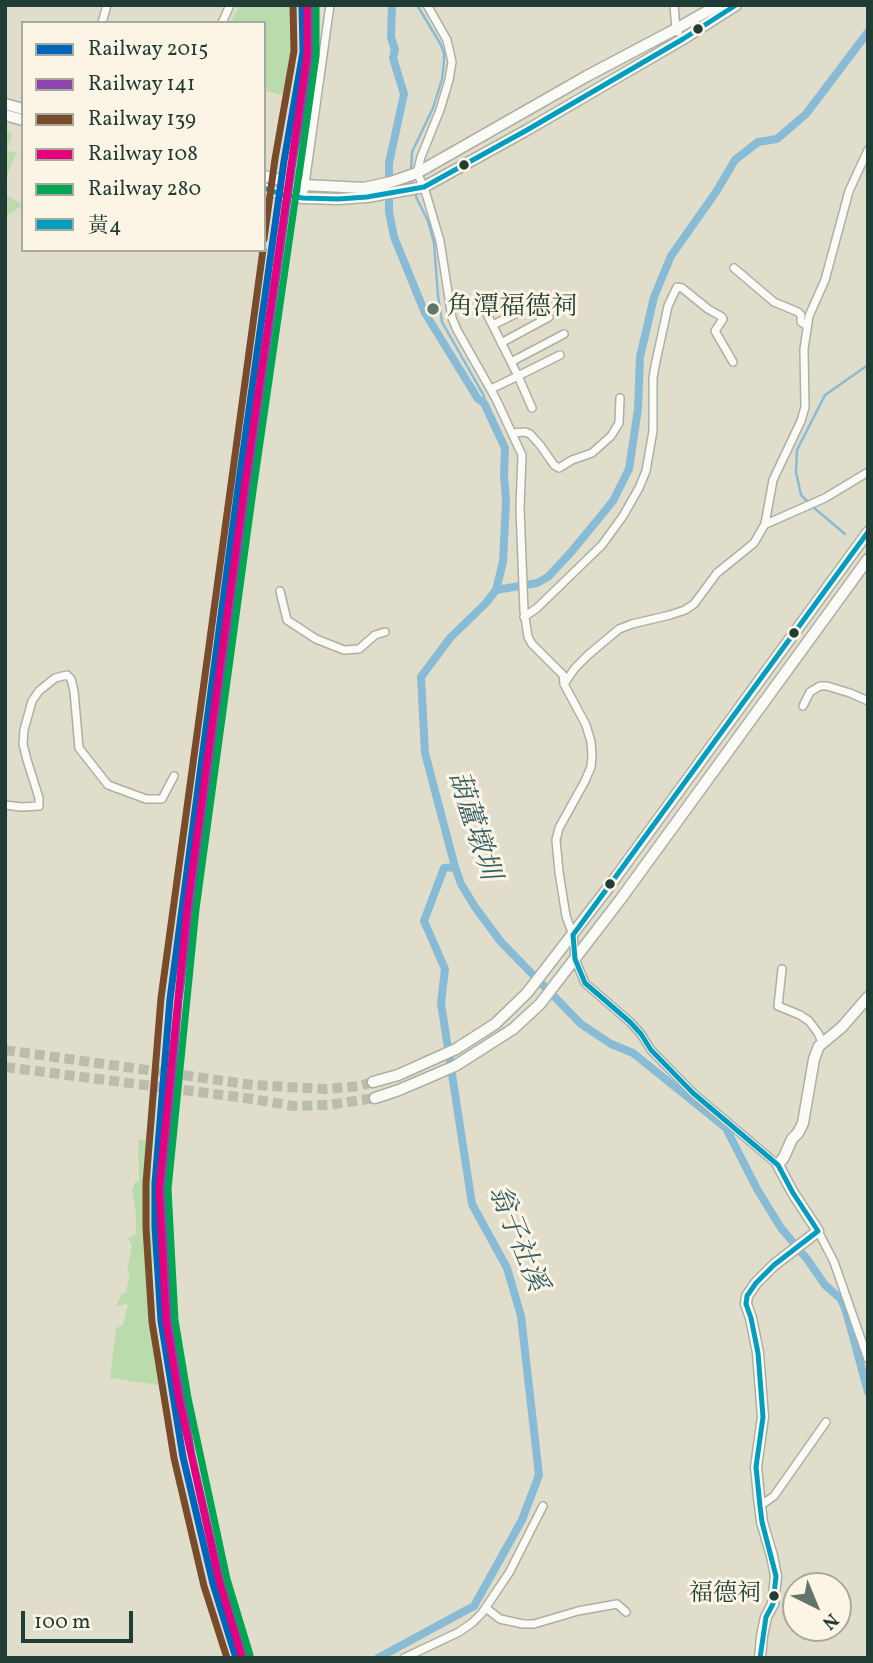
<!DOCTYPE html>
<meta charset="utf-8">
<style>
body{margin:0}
#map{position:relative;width:873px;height:1663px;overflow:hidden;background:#e1ddcb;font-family:Vollkorn,"Noto Serif TC",serif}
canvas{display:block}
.frame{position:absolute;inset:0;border:7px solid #1f3d34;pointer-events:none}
.legend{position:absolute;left:21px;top:21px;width:245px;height:231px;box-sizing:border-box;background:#fcf5e5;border:2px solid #a4ab9e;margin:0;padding:9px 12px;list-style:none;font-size:21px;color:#1f3d34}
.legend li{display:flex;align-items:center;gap:14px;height:35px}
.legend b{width:35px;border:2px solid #a4ab9e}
.north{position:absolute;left:782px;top:1572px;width:70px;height:70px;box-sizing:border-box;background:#fcf5e5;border:2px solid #a4ab9e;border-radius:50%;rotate:137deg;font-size:19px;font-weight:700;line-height:28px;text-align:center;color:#1f3d34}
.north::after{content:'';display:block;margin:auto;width:24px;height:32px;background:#637569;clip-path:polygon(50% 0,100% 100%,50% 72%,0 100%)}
.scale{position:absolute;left:21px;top:1611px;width:112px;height:32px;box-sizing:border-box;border:4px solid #1f3d34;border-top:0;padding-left:9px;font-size:21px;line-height:24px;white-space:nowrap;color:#1f3d34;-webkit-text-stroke:5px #fcf5e5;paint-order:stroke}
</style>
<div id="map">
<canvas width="873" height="1663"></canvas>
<div class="frame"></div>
<ul class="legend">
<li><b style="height:9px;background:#0065bd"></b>Railway 2015</li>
<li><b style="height:9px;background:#8e44ad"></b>Railway 141</li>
<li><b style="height:9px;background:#7a4b2a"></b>Railway 139</li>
<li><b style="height:9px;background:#e5007d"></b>Railway 108</li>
<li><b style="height:9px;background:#00a651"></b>Railway 280</li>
<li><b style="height:9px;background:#039ebf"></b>黃4</li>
</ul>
<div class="north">N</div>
<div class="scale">100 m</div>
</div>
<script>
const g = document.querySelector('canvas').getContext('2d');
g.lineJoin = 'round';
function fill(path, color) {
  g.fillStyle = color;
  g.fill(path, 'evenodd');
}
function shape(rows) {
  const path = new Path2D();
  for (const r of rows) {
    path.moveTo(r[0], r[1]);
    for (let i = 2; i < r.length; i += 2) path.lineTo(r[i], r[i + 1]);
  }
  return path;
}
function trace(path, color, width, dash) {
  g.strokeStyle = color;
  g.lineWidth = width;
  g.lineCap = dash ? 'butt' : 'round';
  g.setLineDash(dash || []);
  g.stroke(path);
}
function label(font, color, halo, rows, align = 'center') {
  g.font = font + ' Vollkorn,"Noto Serif TC",serif';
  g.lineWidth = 6;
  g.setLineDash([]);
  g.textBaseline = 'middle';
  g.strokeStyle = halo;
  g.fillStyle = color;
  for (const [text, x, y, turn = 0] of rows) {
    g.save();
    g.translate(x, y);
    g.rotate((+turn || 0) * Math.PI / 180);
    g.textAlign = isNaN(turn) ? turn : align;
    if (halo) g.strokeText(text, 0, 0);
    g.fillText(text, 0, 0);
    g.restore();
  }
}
fill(shape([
 [240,5,297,5,290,89,280,95,264,90,264,23,230,23],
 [5,130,12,133,7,151,17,152,10,167,5,186],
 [5,194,23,205,5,217],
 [138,1139,149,1141,154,1227,151,1309,162,1378,159,1385,110,1378,116,1328,123,1325,128,1304,116,1306,121,1295,126,1292,130,1273,127,1272,132,1245,128,1238,136,1234,136,1214,132,1191,135,1182,139,1181]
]), '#badcac');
trace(shape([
 [411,171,412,152,433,108,442,79,444,62,444,53,440,43,417,5],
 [410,177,417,199,428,221,434,243,438,296,442,322,484,396,484,403],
 [808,502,801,495,796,472,797,450,825,395,868,365],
 [813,507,845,534]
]), '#88bcd6', 2.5);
trace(shape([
 [392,5,391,37,395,50,393,58,404,94,389,163,389,212,394,237,425,313,478,399,484,403,505,448,504,475,506,501,503,562,496,590,486,603,450,638,421,677,425,753,455,867,461,884,475,907,501,942,581,1024,611,1044,633,1053,726,1128,757,1189,781,1228,807,1259,825,1285,841,1299,846,1311,868,1392],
 [496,590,537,583,548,577,572,551,613,501,629,469,638,409,640,357,654,297,671,256,716,192,735,160,758,142,777,139,806,114,868,32],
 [378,1658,474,1606,522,1520,539,1475,521,1316,507,1268,472,1204,441,1003,445,969,424,921,444,868,455,867]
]), '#88bcd6', 8);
trace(shape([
 [5,1050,253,1085,326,1089,360,1086,373,1082],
 [5,1067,253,1099,293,1106,328,1105,375,1098]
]), '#babdad', 10, [10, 5]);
const street = shape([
 [427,5,447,40,452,62,449,80,440,110,421,157,417,173,424,187,440,241,452,318,457,330,496,399,522,455,520,508,524,611,528,637,532,644,563,675,564,684,586,725,591,742,592,755,591,767,585,781,559,828,556,840,559,872,566,916,573,935,575,959,585,983,630,1022,641,1034,651,1050,693,1093,778,1165],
 [674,5,676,29,678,32],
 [102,23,107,5],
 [222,23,230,5],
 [303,198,330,5],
 [734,268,774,302,798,312,801,315,801,322,806,325],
 [487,314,518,376,491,389],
 [493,325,539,302],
 [501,343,549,317],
 [511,362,564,334],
 [532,408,518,376,560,355],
 [512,433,525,432,530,434,540,445,554,465,559,468,572,460,592,453,611,436,619,423,620,398],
 [766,524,825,498,868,472],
 [280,591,287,620,316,639,344,650,359,649,375,635,385,632],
 [524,617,537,608,602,545,623,516,639,488,646,471,653,431,653,378,655,366,668,306,677,287,682,288,708,309,722,317,723,319,715,331,733,362],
 [564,684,575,668,588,655,619,629,632,624,670,615,685,610,694,604,717,573,754,543,765,524,773,480,801,421,805,407,804,349,809,316,825,280,849,191,868,150],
 [803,706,810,692,820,686,827,686,850,693,868,701],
 [5,805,21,807,39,806,39,798,27,760,23,744,24,730,32,701,39,691,55,678,67,675,71,679,74,691,79,748,108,785,146,799,162,799,174,776],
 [782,969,778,1006,800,1015,809,1021,818,1033,822,1042],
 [818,1231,834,1262,868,1359],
 [760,1506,774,1496,826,1422],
 [486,1608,500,1619,523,1624,534,1624,578,1611,617,1604,626,1612],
 [404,1658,459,1632,472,1623,482,1613,509,1573,543,1506]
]);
const secondary = shape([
 [5,104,23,109],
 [5,115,23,120],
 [264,176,304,185,364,188,391,182,417,173,587,76,676,29,718,5],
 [264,188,283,195,303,198,338,199,367,197,424,187,527,130,683,39,736,5],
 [373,1082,398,1075,456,1049,495,1024,527,993,608,888,868,532],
 [375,1098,399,1090,455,1066,513,1029,540,1004,620,900,868,559],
 [760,1658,762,1636,766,1617,773,1604,776,1576,772,1556,762,1522,759,1497,756,1467,763,1417,758,1353,751,1318,746,1304,747,1296,756,1283,774,1265,818,1231,793,1193,778,1165,784,1157,792,1139,798,1133,803,1123,814,1059,819,1046,842,1027,868,997]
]);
trace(street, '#aeafa3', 10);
trace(secondary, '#aeafa3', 13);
trace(street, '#fafaf7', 7);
trace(secondary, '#fafaf7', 10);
trace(shape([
 [264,188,283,195,303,198,338,199,367,197,424,187,527,130,683,39,736,5],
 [818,1231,793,1193,778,1165,693,1093,651,1050,641,1034,630,1022,585,983,575,959,573,935,868,532],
 [746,1304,751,1318,758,1353,763,1417,756,1467,760,1506,762,1522,776,1576,773,1604,766,1617,760,1658],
 [746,1304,747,1296,756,1283,774,1265,818,1231]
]), '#039ebf', 5);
trace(shape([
 [236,1658,213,1584,183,1457,161,1321,155,1227,155,1183,170,999,238,488,284,161,303,52,302,5]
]), '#0065bd', 7);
trace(shape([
 [244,1655,221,1582,192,1455,170,1320,164,1227,164,1183,179,1000,247,489,293,162,312,54,311,5]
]), '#8e44ad', 7);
trace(shape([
 [264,239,275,159,294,51,293,5],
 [227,1658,204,1586,174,1458,152,1322,146,1228,146,1183,161,998,263,250]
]), '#7a4b2a', 7);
trace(shape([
 [242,1658,219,1581,179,1400,166,1321,159,1189,187,908,244,490,307,55,307,5]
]), '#e5007d', 7);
trace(shape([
 [250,1655,227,1579,188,1398,175,1320,168,1189,196,909,253,491,316,56,316,5]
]), '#00a651', 7);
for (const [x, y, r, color] of [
 [698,29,6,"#1f3d34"],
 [464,165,6,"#1f3d34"],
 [433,309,7,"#637569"],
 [794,633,6,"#1f3d34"],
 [610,884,6,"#1f3d34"],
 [774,1596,6,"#1f3d34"]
]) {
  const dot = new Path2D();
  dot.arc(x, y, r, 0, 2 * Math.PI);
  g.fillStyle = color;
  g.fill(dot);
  trace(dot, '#fcf5e5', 2.5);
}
label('24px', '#1f3d34', '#fcf5e5', [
 ["福德祠",761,1596]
], 'right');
label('26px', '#1f3d34', '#fcf5e5', [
 ["角潭福德祠",447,309]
], 'left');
label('italic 28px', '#335f66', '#fcf5e5', [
 ["葫蘆墩圳",471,826,72],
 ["翁子社溪",515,1239,68]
]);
</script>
